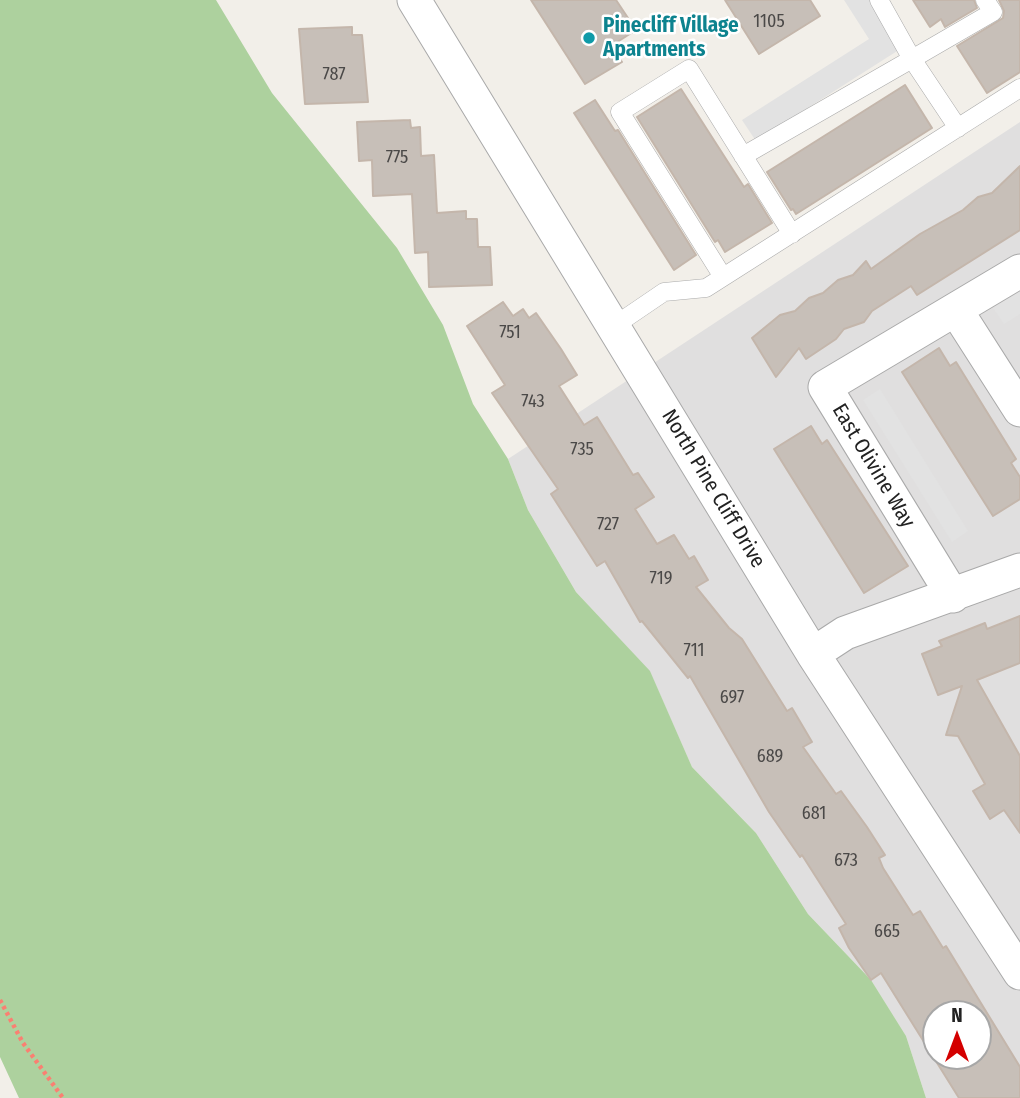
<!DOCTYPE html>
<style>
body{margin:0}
#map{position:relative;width:1020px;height:1098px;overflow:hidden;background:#f2efe9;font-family:"Fira Sans Condensed",sans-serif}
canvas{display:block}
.north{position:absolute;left:922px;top:1000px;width:70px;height:70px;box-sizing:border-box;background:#fff;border:2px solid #a7a7a7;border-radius:50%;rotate:0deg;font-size:19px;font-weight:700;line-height:28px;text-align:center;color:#222}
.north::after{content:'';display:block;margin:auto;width:24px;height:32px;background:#d40000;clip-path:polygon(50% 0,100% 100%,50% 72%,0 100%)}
</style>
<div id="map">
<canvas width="1020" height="1098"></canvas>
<div class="north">N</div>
</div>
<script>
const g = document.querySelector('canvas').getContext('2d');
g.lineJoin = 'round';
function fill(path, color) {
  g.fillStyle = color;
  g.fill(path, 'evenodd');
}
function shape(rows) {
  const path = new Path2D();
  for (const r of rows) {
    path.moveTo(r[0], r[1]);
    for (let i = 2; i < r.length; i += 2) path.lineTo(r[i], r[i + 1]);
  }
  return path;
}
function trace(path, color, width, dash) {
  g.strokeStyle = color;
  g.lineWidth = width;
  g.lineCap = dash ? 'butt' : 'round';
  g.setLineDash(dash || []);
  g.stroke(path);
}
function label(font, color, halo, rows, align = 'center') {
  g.font = font + ' "Fira Sans Condensed",sans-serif';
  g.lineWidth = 5;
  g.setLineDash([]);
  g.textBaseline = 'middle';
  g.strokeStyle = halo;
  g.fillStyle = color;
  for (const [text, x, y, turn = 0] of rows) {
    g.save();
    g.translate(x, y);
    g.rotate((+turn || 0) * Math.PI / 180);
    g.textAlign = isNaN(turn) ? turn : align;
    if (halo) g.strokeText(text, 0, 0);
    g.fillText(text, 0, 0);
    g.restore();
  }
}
fill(shape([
 [1020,122,1020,1098,926,1098,906,1036,871,980,808,914,756,833,692,767,650,672,576,592,528,510,508,459],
 [936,1014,978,1014,978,1056,936,1056]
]), '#e0dfdf');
fill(shape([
 [0,0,216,0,272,93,397,248,443,325,473,404,508,459,528,510,576,592,650,671,692,767,756,833,808,914,871,980,906,1036,926,1098,19,1098,0,1057]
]), '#add19e');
fill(shape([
 [844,0,876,0,905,46,756,141,742,120,869,39],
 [1020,291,1020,314,1004,324,993,308],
 [880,389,968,531,952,542,863,400]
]), '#e2e2e2');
const building = shape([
 [531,0,616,0,636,30,611,46,622,62,585,84,531,0],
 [725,0,810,0,820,16,759,54,725,0],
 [913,0,974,0,977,8,945,27,941,19,930,27,913,0],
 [999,0,1020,0,1020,72,987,93,957,46,1003,18,1004,11,999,0],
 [352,27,352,35,362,35,368,102,305,104,299,29,352,27],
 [905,85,932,128,796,214,793,209,791,210,767,172,905,85],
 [681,89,744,187,748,184,772,223,725,252,718,240,715,242,637,117,681,89],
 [595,100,615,131,618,130,696,255,674,270,574,113,595,100],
 [410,120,411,128,420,127,421,156,434,155,437,213,466,211,466,219,477,219,478,247,490,247,492,285,429,287,428,252,415,253,412,194,373,196,372,160,359,161,357,122,410,120],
 [1020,166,1020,230,917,295,911,286,872,311,864,322,844,329,836,339,806,359,799,348,776,377,752,338,780,315,795,311,809,298,823,293,838,280,853,275,866,261,871,269,920,234,963,210,978,197,992,193,1020,166],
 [503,302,513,316,523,309,529,318,536,313,561,349,577,375,559,386,584,425,597,417,633,475,638,473,654,497,635,509,657,544,674,535,689,559,694,556,708,580,696,587,729,628,742,639,787,711,792,708,812,742,803,747,836,794,841,791,867,827,885,855,879,858,883,868,913,915,920,911,943,948,946,946,1020,1067,1020,1098,959,1098,881,973,871,980,849,948,839,928,846,924,802,855,800,857,769,812,690,676,688,678,642,621,640,622,605,561,597,566,551,494,558,489,492,393,505,385,467,326,503,302],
 [936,1014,978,1014,978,1056,936,1056,936,1014],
 [939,348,950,366,956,362,1016,459,1011,463,1020,477,1020,499,993,516,902,372,939,348],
 [811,426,822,444,827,440,908,566,864,593,774,449,811,426],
 [1020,616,1020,663,977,680,1020,756,1020,833,1004,810,990,819,973,791,985,784,958,736,946,735,962,686,938,695,922,654,942,646,939,641,985,623,987,629,1020,616]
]);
fill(building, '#c7bfb8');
trace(building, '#c4b6ab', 2);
const lane = shape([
 [879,0,912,59,993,12,985,0],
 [743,156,912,59,958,128],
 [723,277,620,112,689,69,792,234],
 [614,326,664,292,706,288,1020,88]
]);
const street = shape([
 [414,0,813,654,1020,973],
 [956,310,1020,410],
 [953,596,825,387,1020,271],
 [813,654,845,633,1020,570]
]);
trace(lane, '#a9a9a9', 19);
trace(street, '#a9a9a9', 35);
trace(shape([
 [0,1000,23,1043,63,1098]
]), '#fa8072', 4.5, [3.5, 3.5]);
trace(lane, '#fff', 18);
trace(street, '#fff', 33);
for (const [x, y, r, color] of [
 [589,38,7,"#0f9aa8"]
]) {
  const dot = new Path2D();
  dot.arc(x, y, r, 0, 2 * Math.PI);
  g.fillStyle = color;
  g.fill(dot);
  trace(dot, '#fff', 2.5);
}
label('18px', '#4b4948', null, [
 ["1105",769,22],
 ["787",334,75],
 ["775",397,158],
 ["751",510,333],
 ["743",533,402],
 ["735",582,450],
 ["727",608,525],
 ["719",661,579],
 ["711",694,651],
 ["697",732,698],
 ["689",770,757],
 ["681",814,814],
 ["673",846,861],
 ["665",887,932]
]);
label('bold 21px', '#0d838f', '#fff', [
 ["Pinecliff Village",603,26],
 ["Apartments",603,50]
], 'left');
label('21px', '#222', '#fff', [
 ["East Olivine Way",873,466,59],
 ["North Pine Cliff Drive",713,489,59]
]);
</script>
